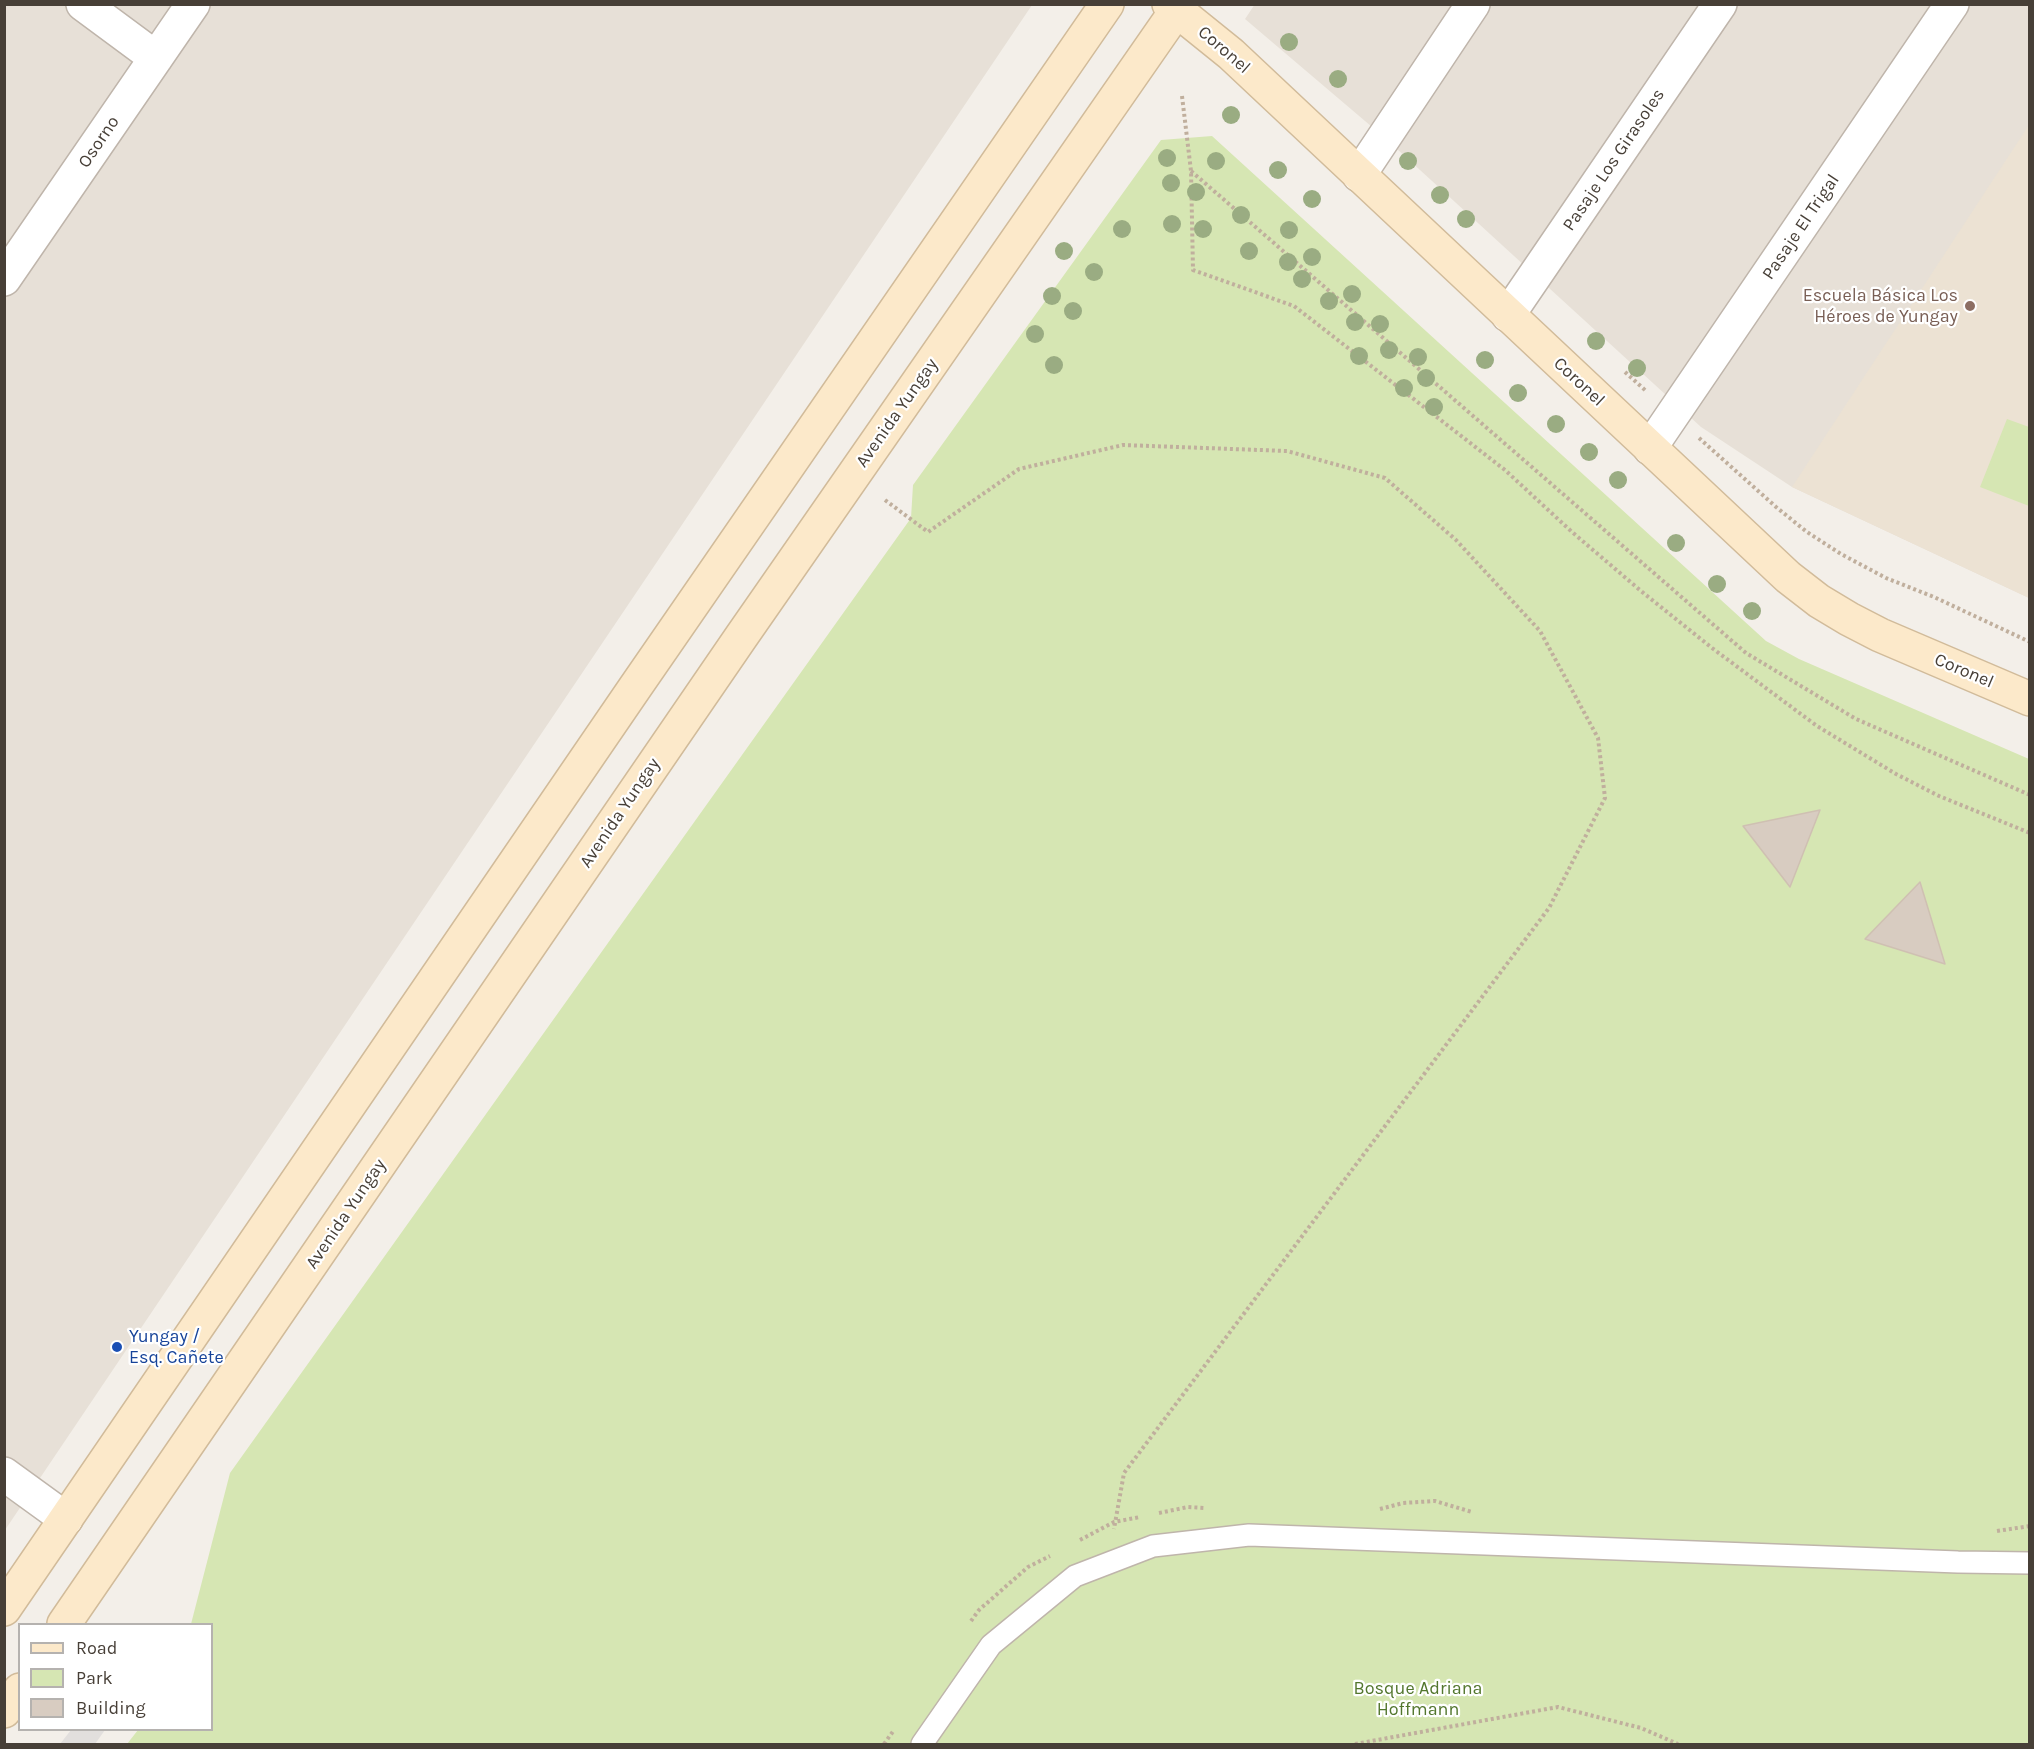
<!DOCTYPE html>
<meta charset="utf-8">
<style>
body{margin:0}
#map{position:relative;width:2034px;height:1749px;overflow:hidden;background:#f3efe9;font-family:Karla,sans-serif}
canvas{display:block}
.frame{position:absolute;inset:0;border:6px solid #473f37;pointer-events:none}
.legend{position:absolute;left:18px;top:1623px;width:195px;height:108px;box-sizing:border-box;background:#fff;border:2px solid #b5b2af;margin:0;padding:8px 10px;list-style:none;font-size:18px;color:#473f37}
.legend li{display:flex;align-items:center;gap:12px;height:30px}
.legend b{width:30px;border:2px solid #b5b2af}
</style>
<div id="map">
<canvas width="2034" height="1749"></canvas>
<div class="frame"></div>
<ul class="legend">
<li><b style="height:8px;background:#fce9ca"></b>Road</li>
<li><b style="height:16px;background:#d6e6b3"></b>Park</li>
<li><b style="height:16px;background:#d8ccc1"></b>Building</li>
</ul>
</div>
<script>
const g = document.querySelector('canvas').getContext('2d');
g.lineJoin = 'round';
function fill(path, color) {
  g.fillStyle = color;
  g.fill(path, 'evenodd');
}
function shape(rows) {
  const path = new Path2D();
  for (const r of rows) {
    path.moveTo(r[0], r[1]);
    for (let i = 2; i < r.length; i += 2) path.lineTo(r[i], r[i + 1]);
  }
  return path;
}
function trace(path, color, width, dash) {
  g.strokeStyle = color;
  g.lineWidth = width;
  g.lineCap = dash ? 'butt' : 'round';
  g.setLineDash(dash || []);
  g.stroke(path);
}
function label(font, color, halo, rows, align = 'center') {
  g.font = font + ' Karla,sans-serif';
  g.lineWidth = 4.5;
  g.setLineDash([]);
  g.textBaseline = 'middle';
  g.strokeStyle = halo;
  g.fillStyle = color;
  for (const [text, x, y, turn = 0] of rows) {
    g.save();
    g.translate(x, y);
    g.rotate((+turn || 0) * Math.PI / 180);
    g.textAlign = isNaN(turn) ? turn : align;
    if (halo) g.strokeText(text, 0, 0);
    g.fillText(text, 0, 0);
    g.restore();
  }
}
fill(shape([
 [1255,4,2029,5,2029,598,1792,487,1701,427,1385,138,1245,19],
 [5,5,1032,5,5,1530]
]), '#e7e0d7');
fill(shape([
 [2029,125,2029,598,1792,487]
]), '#ece2d3');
fill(shape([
 [1212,136,1766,641,1799,659,2029,759,2029,1744,127,1744,138,1730,212,1730,212,1624,191,1624,230,1473,911,518,913,485,1161,140],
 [2007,419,2029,427,2029,506,1980,487]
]), '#d6e6b3');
fill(shape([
 [71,1730,105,1730,95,1744,60,1744]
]), '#e2dfdd');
const building = shape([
 [1820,810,1790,887,1743,826,1820,810],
 [1920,882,1945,964,1865,939,1920,882]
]);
fill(building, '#d8ccc1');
trace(building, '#cfc0b2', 1.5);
const lane = shape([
 [922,1744,991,1645,1075,1576,1153,1546,1249,1535,1958,1562,2030,1563]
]);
const street = shape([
 [83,4,156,58],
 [1359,175,1473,4],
 [4,279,193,4],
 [1508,315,1720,4],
 [1650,448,1952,4],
 [4,1474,66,1519]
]);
const secondary = shape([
 [1169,4,1231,54,1788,577,1819,601,1849,619,1880,635,2030,699],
 [4,1609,636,686,1107,4],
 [64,1624,741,637,1181,4],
 [4,1711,20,1690]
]);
trace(lane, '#bfb5ab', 24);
trace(street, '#bfb5ab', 36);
trace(secondary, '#d1bb9a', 36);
trace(shape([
 [1182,96,1191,171,1193,270,1294,306,1505,470,1572,532,1641,591,1712,648,1817,726,1896,774,1939,796,2030,833],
 [1191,171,1746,653,1856,719,2030,795],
 [1625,372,1646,391],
 [1699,438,1776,507,1807,532,1841,554,1886,578,1934,597,2030,642],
 [885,500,928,532,1019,469,1123,445,1287,451,1385,478,1456,540,1540,631,1598,738,1605,798,1549,908,1124,1473,1114,1529],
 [1380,1509,1403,1503,1435,1501,1472,1512],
 [1159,1513,1188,1507,1205,1508],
 [1997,1531,2030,1526],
 [1080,1540,1114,1522,1140,1517],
 [971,1621,979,1610,1028,1567,1050,1556],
 [884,1744,894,1730],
 [1355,1744,1558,1707,1641,1728,1678,1744]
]), '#c0af9d', 4, [3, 3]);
trace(lane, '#fff', 21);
trace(street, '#fff', 33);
trace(secondary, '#fce9ca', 33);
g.fillStyle = '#9aac82';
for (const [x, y] of [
 [1289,42],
 [1338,79],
 [1231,115],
 [1167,158],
 [1216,161],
 [1408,161],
 [1278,170],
 [1171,183],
 [1196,192],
 [1440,195],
 [1312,199],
 [1241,215],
 [1466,219],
 [1172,224],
 [1122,229],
 [1203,229],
 [1289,230],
 [1064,251],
 [1249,251],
 [1312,257],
 [1288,262],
 [1094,272],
 [1302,279],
 [1352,294],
 [1052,296],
 [1329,301],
 [1073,311],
 [1355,322],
 [1380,324],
 [1035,334],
 [1596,341],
 [1389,350],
 [1359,356],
 [1418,357],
 [1485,360],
 [1054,365],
 [1637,368],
 [1426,378],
 [1404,388],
 [1518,393],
 [1434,407],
 [1556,424],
 [1589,452],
 [1618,480],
 [1676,543],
 [1717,584],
 [1752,611]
]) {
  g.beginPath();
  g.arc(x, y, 9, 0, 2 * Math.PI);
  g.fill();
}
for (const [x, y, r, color] of [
 [1970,306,6,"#8d6e63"],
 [117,1347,6,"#1a4fb4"]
]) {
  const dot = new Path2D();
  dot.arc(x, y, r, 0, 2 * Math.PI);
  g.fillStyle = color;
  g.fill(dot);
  trace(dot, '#fff', 2);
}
label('18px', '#473f37', '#fff', [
 ["Coronel",1224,50,41],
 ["Osorno",99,142,-56],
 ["Pasaje Los Girasoles",1614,160,-56],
 ["Pasaje El Trigal",1801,227,-56],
 ["Coronel",1579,382,43],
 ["Avenida Yungay",897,413,-55],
 ["Coronel",1964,671,23],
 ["Avenida Yungay",620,813,-56],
 ["Avenida Yungay",346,1214,-56]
]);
label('18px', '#785e54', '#fff', [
 ["Escuela Básica Los",1958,296],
 ["Héroes de Yungay",1958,317]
], 'right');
label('18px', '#164399', '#fff', [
 ["Yungay /",129,1337],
 ["Esq. Cañete",129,1358]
], 'left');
label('18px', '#52762d', '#fff', [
 ["Bosque Adriana",1418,1689],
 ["Hoffmann",1418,1710]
]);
</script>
